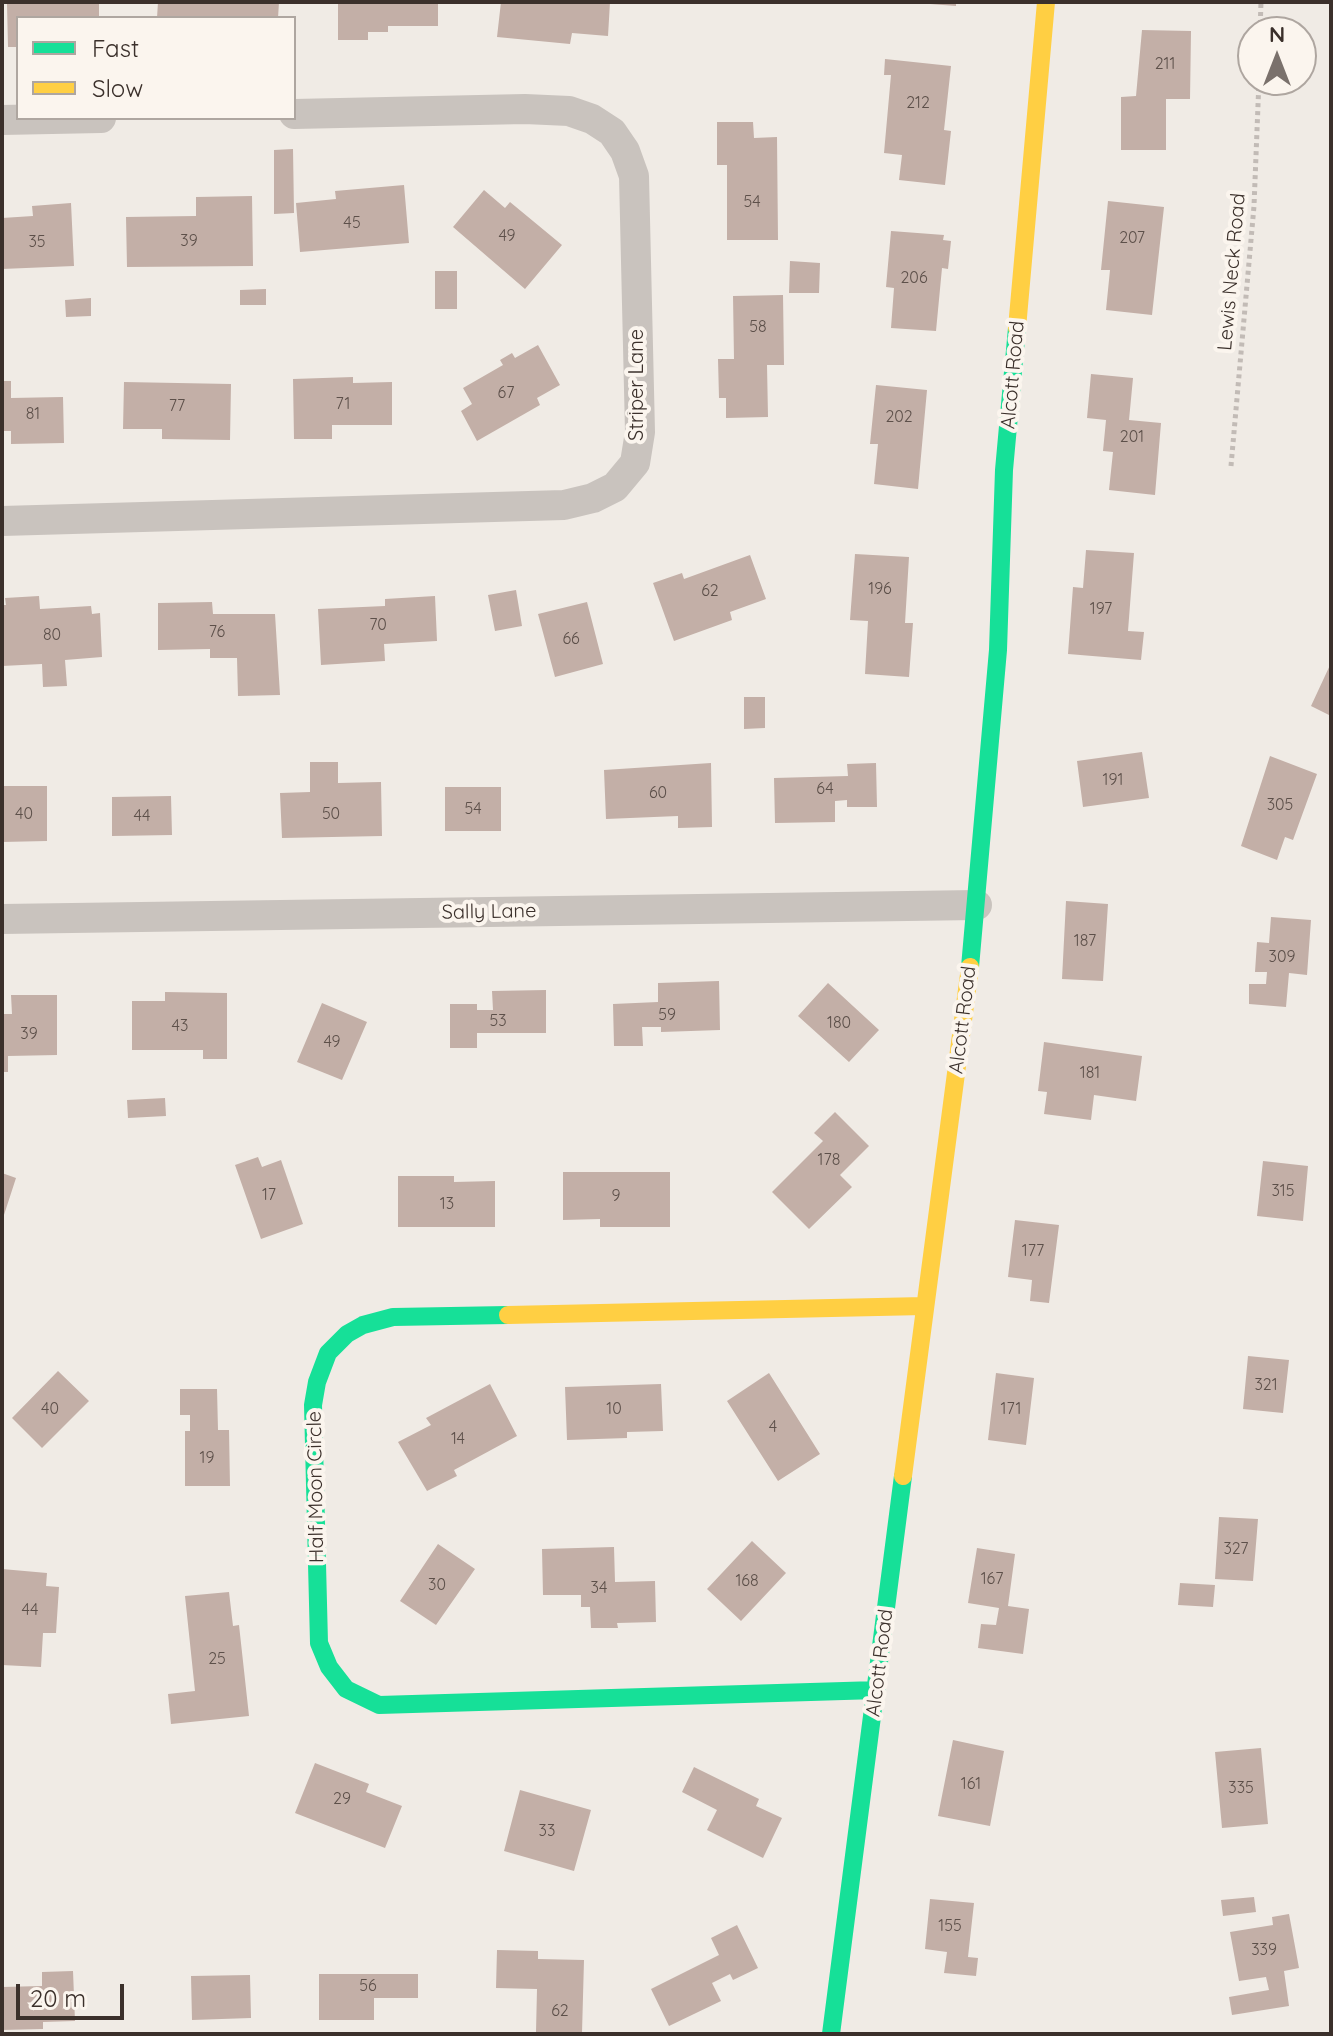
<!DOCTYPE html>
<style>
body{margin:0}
#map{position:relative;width:1333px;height:2036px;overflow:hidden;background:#f0ebe5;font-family:Quicksand,sans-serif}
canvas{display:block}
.frame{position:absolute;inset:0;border:4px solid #3b302b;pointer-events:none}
.legend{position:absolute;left:16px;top:16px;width:280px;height:104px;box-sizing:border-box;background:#fbf5ee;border:2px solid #aea6a0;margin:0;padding:10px 14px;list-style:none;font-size:24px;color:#3b302b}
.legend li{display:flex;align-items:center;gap:16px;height:40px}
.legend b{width:40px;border:2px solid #aea6a0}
.north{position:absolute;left:1237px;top:16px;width:80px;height:80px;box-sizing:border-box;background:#fbf5ee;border:2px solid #aea6a0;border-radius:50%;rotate:0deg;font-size:22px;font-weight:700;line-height:32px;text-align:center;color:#3b302b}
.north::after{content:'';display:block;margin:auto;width:28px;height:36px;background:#7a716c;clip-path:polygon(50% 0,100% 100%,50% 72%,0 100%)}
.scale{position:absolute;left:16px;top:1984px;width:108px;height:36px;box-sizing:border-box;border:4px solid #3b302b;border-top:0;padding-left:10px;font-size:24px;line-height:28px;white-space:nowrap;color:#3b302b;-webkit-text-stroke:6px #fbf5ee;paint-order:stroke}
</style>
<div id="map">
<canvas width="1333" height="2036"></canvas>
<div class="frame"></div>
<ul class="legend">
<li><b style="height:10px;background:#16e098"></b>Fast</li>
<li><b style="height:10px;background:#ffcf43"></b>Slow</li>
</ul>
<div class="north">N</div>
<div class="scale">20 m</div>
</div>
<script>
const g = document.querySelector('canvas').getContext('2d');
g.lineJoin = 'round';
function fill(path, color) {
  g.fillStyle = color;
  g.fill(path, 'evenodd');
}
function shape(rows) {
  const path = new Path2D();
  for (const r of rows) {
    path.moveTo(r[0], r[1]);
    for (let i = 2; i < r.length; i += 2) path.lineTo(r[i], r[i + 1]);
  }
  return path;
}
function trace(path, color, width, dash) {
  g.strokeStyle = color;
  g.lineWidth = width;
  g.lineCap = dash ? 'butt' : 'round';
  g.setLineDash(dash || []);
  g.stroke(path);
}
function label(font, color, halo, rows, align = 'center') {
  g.font = font + ' Quicksand,sans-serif';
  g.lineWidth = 8;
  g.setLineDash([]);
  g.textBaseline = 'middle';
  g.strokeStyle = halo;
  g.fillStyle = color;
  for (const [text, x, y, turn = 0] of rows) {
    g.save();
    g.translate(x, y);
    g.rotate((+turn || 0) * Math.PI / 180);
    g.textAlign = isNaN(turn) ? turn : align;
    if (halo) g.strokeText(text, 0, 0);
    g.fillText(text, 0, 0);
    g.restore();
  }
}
fill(shape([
 [44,2,99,2,99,18,18,18,18,47,8,47,7,4],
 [158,2,279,2,278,18,157,18],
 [338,2,438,2,438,26,388,26,388,32,368,32,368,40,338,40],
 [501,2,610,2,608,36,572,33,570,44,497,37],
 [930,2,956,2,956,6,930,4],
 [1142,30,1191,31,1190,99,1166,99,1166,150,1121,150,1121,97,1136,96],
 [885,59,951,66,944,130,951,131,945,185,899,180,902,155,884,153,891,75,884,75],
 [717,122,753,122,754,138,777,137,778,240,727,240,727,165,717,165],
 [293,149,294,213,274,214,274,150],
 [404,185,409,243,300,252,296,203,336,199,335,191],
 [484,190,505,208,510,202,562,245,525,289,453,227],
 [252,196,253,266,127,267,126,217,196,216,196,197],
 [1108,201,1164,207,1152,315,1106,310,1110,270,1101,270],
 [71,203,74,266,2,269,2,218,33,216,32,206],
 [891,231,944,235,943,240,951,241,948,269,942,268,936,331,891,328,894,288,886,287],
 [790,261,820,263,819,293,789,293],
 [435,271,457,271,457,309,435,309],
 [266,289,266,305,240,305,240,290],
 [783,295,784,365,767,365,768,417,726,418,726,398,719,398,718,359,734,359,733,296],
 [91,298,91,316,66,317,65,300],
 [538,345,560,385,537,398,540,405,477,441,461,411,472,404,463,388,503,365,500,360,512,353,515,358],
 [1091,374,1133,378,1129,420,1161,423,1155,495,1109,490,1113,452,1103,451,1106,420,1087,418],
 [353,377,353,383,392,382,392,425,332,425,332,439,294,439,293,379],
 [2,381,11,381,11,398,63,397,64,443,11,444,11,431,2,431],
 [124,382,231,384,230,440,162,439,162,429,123,429],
 [876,385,927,390,918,489,874,484,878,444,870,444],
 [1086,550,1134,553,1128,631,1144,632,1141,660,1068,654,1073,587,1083,588],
 [855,554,909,557,905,623,913,623,909,677,865,674,868,621,850,620],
 [750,555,766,599,730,612,732,620,674,641,653,583,682,573,684,579],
 [516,590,522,626,495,631,488,595],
 [39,596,40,609,91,606,92,614,100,613,102,657,65,660,67,686,43,687,42,664,2,666,2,605,6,605,5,598],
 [435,596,437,641,384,644,385,661,321,665,318,609,385,606,385,599],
 [212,602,213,614,275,614,280,695,238,696,237,658,210,658,210,649,158,650,158,603],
 [587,602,603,664,555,677,538,614],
 [1331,663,1331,716,1311,706],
 [744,697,765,697,765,728,744,729],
 [1142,752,1149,798,1083,807,1077,761],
 [1270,756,1317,774,1293,840,1285,837,1277,860,1241,846],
 [310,762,338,762,338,783,381,782,382,836,282,838,280,793,310,792],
 [711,763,712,827,678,828,678,816,606,819,604,770],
 [876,763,877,807,847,807,847,800,835,801,835,822,775,823,774,778,848,776,847,764],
 [2,786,47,786,47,841,2,842],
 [445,787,501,787,501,831,445,831],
 [171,796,172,835,112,836,112,797],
 [1066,901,1108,904,1103,981,1062,979],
 [1271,917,1311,920,1307,975,1289,973,1286,1007,1249,1004,1249,984,1266,984,1267,972,1255,972,1257,942,1269,943],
 [719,981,720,1030,661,1032,661,1027,642,1027,643,1046,614,1046,613,1004,658,1002,658,983],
 [828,983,879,1030,849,1062,798,1016],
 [546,990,546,1033,477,1033,477,1048,450,1048,450,1004,477,1004,477,1010,493,1010,492,991],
 [165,992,227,993,227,1059,203,1059,203,1050,132,1050,132,1001,165,1001],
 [11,995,57,995,57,1055,8,1056,8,1072,2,1072,2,1014,12,1014],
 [322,1003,367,1022,342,1080,297,1062],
 [1044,1042,1142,1056,1136,1101,1094,1095,1091,1120,1044,1114,1047,1092,1038,1091],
 [165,1098,166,1116,128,1118,127,1100],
 [835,1112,869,1146,840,1175,852,1187,809,1229,772,1192,823,1141,814,1133],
 [258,1157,262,1167,281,1160,303,1224,261,1239,235,1165],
 [1263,1161,1308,1166,1303,1221,1257,1216],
 [563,1172,670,1172,670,1227,600,1227,600,1219,563,1220],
 [2,1173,16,1178,3,1218,2,1218],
 [398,1176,454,1176,454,1182,495,1181,495,1227,398,1227],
 [1015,1220,1059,1225,1049,1303,1030,1301,1032,1280,1008,1277],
 [1248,1356,1289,1360,1283,1413,1243,1409],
 [58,1371,89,1401,42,1448,12,1418],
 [769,1373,820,1454,778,1481,727,1401],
 [996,1373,1034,1378,1026,1445,988,1440],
 [490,1384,517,1436,454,1470,457,1476,427,1491,398,1442,431,1425,426,1418],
 [661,1384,663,1431,627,1432,627,1438,567,1440,565,1387],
 [180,1389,217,1389,218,1430,229,1430,230,1486,185,1486,185,1431,190,1431,190,1415,180,1415],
 [1219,1517,1258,1519,1253,1581,1215,1579],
 [752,1541,786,1573,741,1621,707,1589],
 [438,1544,475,1569,436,1625,400,1601],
 [614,1547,615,1582,655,1581,656,1622,617,1623,618,1628,591,1628,590,1607,581,1607,581,1595,543,1595,542,1549],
 [977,1548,1015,1554,1008,1606,1029,1609,1023,1654,978,1648,981,1624,996,1625,999,1608,968,1603],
 [2,1569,47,1573,46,1586,59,1587,56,1633,43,1633,41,1667,2,1665],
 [1180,1583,1215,1585,1213,1607,1178,1605],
 [229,1592,233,1626,239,1625,249,1716,171,1724,168,1694,195,1691,185,1596],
 [953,1740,1004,1751,990,1826,938,1816],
 [1261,1748,1268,1824,1222,1828,1215,1752],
 [315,1763,369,1784,366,1792,402,1806,385,1848,295,1813],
 [694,1767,759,1799,756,1806,782,1818,763,1858,707,1830,717,1810,682,1792],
 [520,1790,591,1810,574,1871,504,1851],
 [1254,1897,1256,1912,1223,1916,1221,1900],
 [930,1899,974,1903,968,1957,978,1958,976,1976,944,1973,947,1952,925,1949],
 [1289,1914,1299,1968,1284,1971,1289,2006,1232,2015,1229,1997,1269,1990,1266,1977,1239,1981,1230,1932,1273,1925,1272,1917],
 [737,1925,758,1968,733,1980,730,1974,712,1983,721,2001,669,2026,651,1989,719,1955,711,1938],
 [497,1950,538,1951,538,1959,584,1960,582,2033,536,2032,537,1989,496,1988],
 [73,1971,75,2021,43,2022,43,2029,2,2030,2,1987,42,1986,42,1972],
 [319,1974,418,1974,418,1998,374,1998,374,2020,319,2020],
 [250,1975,251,2018,192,2020,191,1976]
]), '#c3afa7');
trace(shape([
 [1260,32,1261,2],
 [1231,466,1254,206,1259,80]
]), '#c2bbb6', 5, [4, 4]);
trace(shape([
 [2,120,101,118],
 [2,521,564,505,593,498,615,487,635,463,640,432,634,176,625,151,612,132,592,119,569,111,525,109,294,114],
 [2,919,977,905]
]), '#c9c3be', 30);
trace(shape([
 [970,967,998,650,1004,470,1017,328],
 [508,1315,393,1317,363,1325,347,1334,328,1353,317,1382,313,1405,319,1643,329,1667,346,1689,379,1705,877,1690],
 [831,2034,903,1476]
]), '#16e098', 18);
trace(shape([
 [1017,328,1046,2],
 [508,1315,924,1306],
 [903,1476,970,967]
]), '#ffcf43', 18);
label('16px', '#5d504a', null, [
 ["211",1165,64],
 ["212",918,103],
 ["54",752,202],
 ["45",352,223],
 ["49",507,236],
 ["207",1132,238],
 ["39",189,241],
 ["35",37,242],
 ["206",914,278],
 ["58",758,327],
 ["67",506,393],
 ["71",343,404],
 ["77",177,406],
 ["81",33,414],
 ["202",899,417],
 ["201",1132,437],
 ["196",880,589],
 ["62",710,591],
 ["197",1101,609],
 ["70",378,625],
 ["76",217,632],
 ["80",52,635],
 ["66",571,639],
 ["191",1113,780],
 ["64",825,789],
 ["60",658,793],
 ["305",1280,805],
 ["54",473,809],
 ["40",24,814],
 ["50",331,814],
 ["44",142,816],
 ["187",1085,941],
 ["309",1282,957],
 ["59",667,1015],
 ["53",498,1021],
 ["180",839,1023],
 ["43",180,1026],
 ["39",29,1034],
 ["49",332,1042],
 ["181",1090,1073],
 ["178",829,1160],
 ["315",1283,1191],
 ["17",269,1195],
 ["9",616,1196],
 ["13",447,1204],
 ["177",1033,1251],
 ["321",1266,1385],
 ["40",50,1409],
 ["10",614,1409],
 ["171",1011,1409],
 ["4",773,1427],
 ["14",458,1439],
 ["19",207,1458],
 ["327",1236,1549],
 ["167",992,1579],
 ["168",747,1581],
 ["30",437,1585],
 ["34",599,1588],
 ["44",30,1610],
 ["25",217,1659],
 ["161",971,1784],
 ["335",1241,1788],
 ["29",342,1799],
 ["33",547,1831],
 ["155",950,1926],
 ["339",1264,1950],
 ["56",368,1986],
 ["62",560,2011]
]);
label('20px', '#3b302b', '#fbf5ee', [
 ["Lewis Neck Road",1232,272,-85],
 ["Alcott Road",1013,375,-85],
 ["Striper Lane",637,385,-90],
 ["Sally Lane",489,912,-1],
 ["Alcott Road",963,1020,-83],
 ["Half Moon Circle",316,1487,-91],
 ["Alcott Road",880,1663,-83]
]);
</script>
